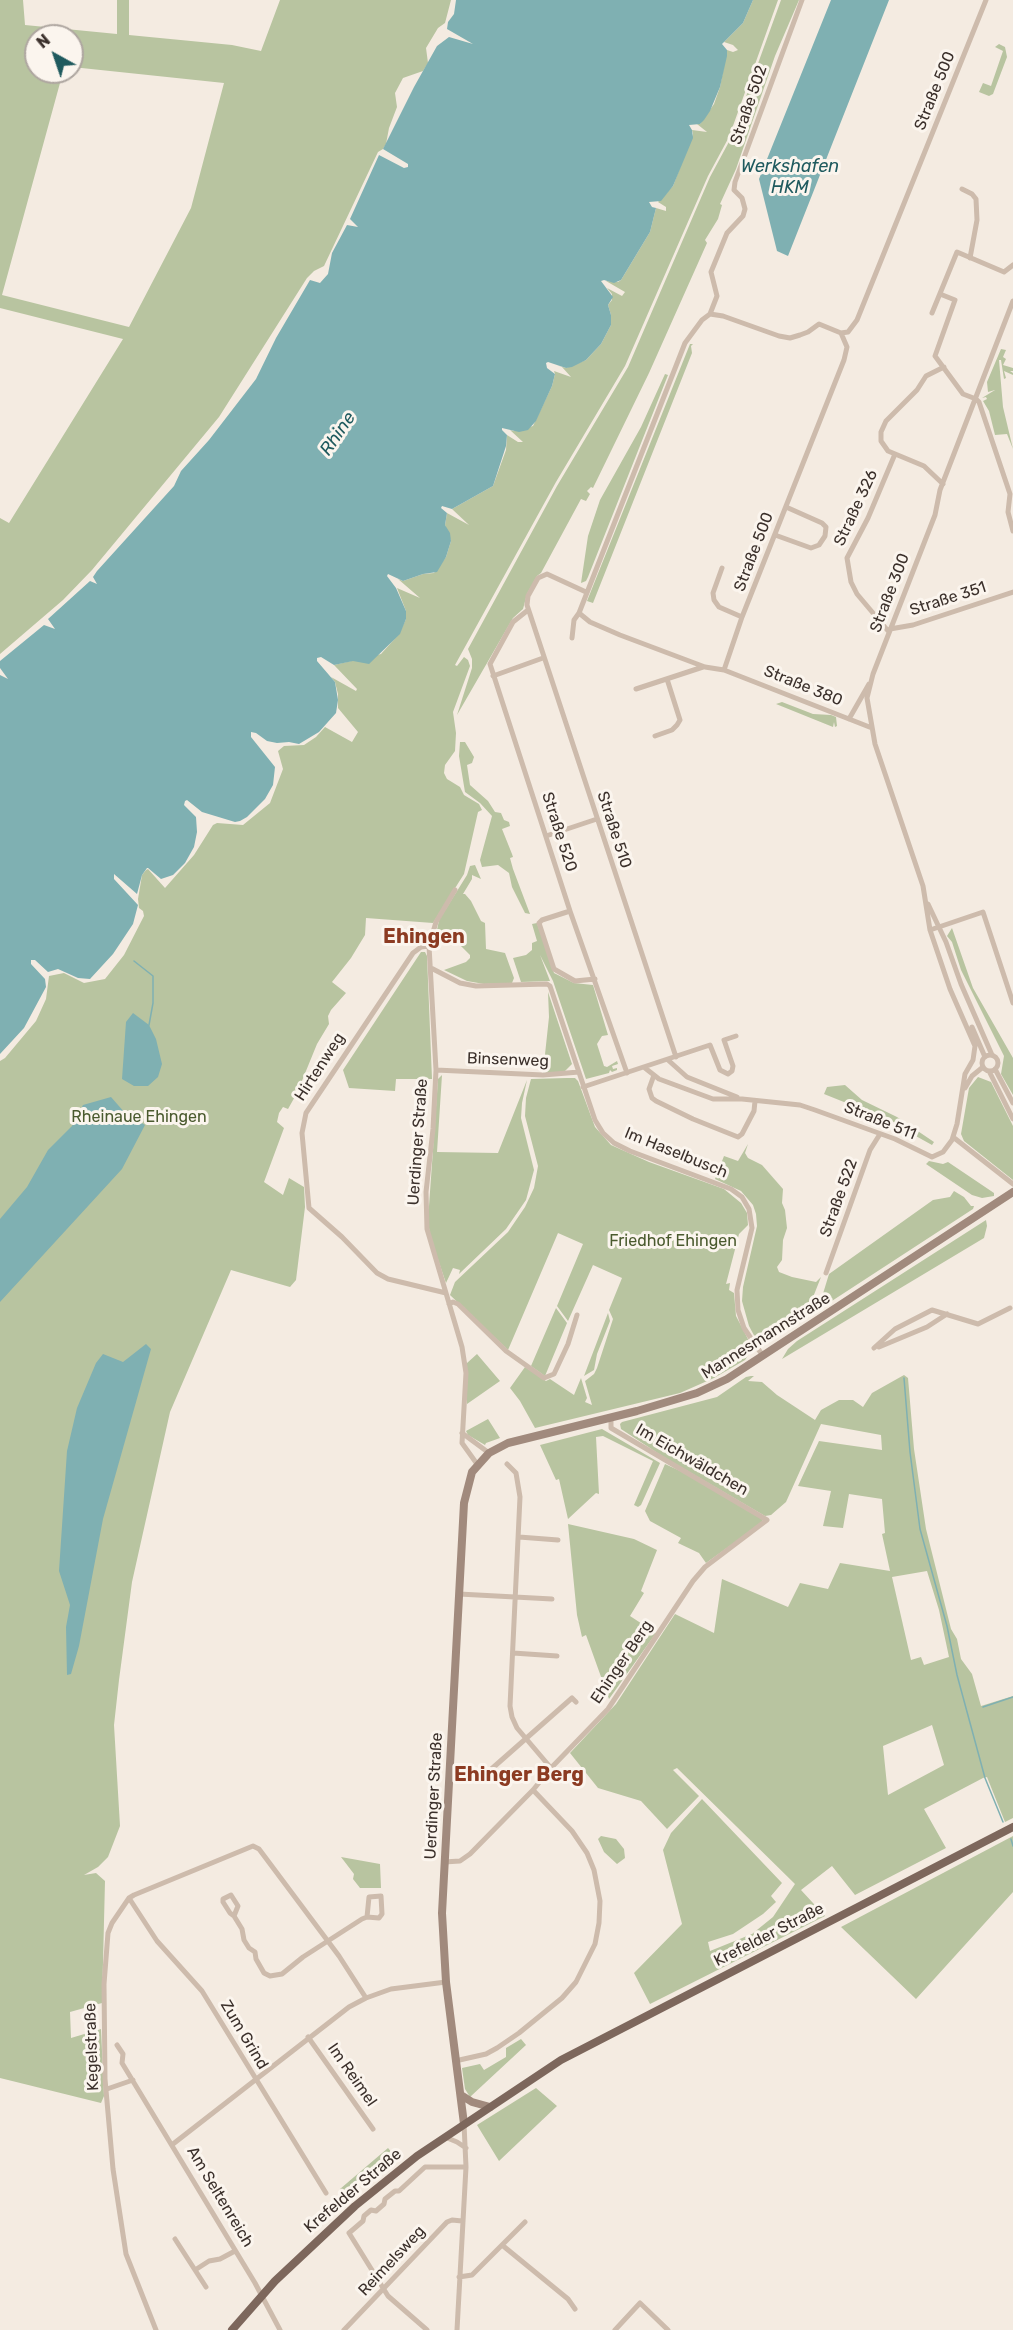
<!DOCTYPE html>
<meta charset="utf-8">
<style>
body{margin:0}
#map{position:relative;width:1013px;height:2330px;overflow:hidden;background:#f4ebe1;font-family:Rubik,sans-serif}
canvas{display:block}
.north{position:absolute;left:24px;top:24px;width:60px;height:60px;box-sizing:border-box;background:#fbf5ee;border:2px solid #aea6a0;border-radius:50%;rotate:320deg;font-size:16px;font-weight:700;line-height:24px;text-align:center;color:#3b302b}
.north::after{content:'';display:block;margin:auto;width:21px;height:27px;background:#1f5a5e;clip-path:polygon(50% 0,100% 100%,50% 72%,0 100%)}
</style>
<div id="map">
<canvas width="1013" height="2330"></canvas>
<div class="north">N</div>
</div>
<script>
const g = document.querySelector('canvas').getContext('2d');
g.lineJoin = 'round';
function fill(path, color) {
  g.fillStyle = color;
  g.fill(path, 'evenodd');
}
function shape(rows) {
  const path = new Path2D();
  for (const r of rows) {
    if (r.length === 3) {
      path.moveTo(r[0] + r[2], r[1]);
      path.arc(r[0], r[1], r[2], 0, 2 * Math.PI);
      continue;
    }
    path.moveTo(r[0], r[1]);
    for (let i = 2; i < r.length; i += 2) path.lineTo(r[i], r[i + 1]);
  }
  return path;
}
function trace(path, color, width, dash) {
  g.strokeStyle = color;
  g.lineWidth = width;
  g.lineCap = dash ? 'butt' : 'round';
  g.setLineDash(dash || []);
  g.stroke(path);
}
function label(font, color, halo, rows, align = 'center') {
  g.font = font + ' Rubik,sans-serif';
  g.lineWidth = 6;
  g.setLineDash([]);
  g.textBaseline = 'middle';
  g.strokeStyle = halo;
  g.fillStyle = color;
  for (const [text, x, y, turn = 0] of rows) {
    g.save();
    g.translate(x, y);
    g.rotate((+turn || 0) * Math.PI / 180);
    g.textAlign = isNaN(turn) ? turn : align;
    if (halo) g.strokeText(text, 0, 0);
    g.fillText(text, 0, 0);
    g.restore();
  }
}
fill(shape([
 [0,0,23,0,25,25,117,34,117,0,129,0,129,35,232,45,261,51,280,0,451,0,445,23,438,28,426,48,428,63,423,71,403,78,395,93,397,107,389,128,386,144,383,149,378,152,324,266,314,271,307,278,219,417,92,570,63,600,0,654,0,518,9,523,123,339,0,308],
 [36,36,72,36,72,67,224,83,191,208,129,327,2,295,63,72,36,72],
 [753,0,778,0,729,137,708,176,625,366,556,482,455,665,457,666,464,657,468,660,470,666,453,712,456,733,455,751,445,765,444,773,447,779,460,787,464,795,479,804,482,810,478,812,464,874,433,923,366,918,365,935,351,958,332,982,346,993,331,1010,328,1016,329,1024,317,1044,297,1093,288,1109,283,1107,279,1113,277,1122,284,1128,264,1182,283,1195,289,1178,304,1187,305,1207,296,1280,290,1287,231,1270,170,1412,132,1582,119,1680,114,1725,120,1826,108,1857,98,1867,84,1875,96,1873,105,1881,102,2003,70,2012,71,2038,101,2029,104,2096,101,2103,0,2078,0,1061,5,1058,36,1021,46,999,49,976,64,973,84,983,105,979,124,955,144,916,143,911,139,908,138,899,142,875,146,870,148,869,165,888,194,855,213,825,217,823,243,825,270,803,283,769,278,751,284,746,304,745,316,737,325,727,352,742,358,732,338,708,338,694,335,682,331,677,356,691,357,689,334,665,381,654,399,634,406,619,406,611,397,588,420,598,398,579,403,581,423,574,434,573,446,557,451,541,445,525,447,513,469,525,452,509,493,486,506,450,507,435,518,442,523,442,510,430,514,431,533,426,552,386,555,374,554,371,571,377,562,367,556,365,566,368,586,360,601,344,611,325,611,315,608,305,612,300,612,294,607,288,622,296,625,292,606,281,618,282,621,280,650,232,656,208,666,211,666,207,658,202,673,186,693,134,692,130,707,132,697,124,700,124,714,104,720,87,727,50,733,52,738,50,733,45,724,42,743,23],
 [781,0,799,0,775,56,736,169,720,204,722,205,718,219,705,240,707,243,649,373,593,488,591,487,587,491,590,494,586,501,581,499,541,573,537,576,527,594,523,609,513,618,457,715,472,668,472,659,468,649,557,486,628,367,710,177,731,138],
 [999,44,1005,47,1007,57,996,86,993,94,989,96,979,92,983,83,991,86,1003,51,995,47],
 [690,344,693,344,691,346,692,353,593,603,587,601],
 [1001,349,1006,350,1003,357,1006,359,1003,365,1013,368,1013,371,1010,371,1013,373,1013,375,1004,371,1006,378,1004,379,1001,360,999,360,1003,407,1013,449,1007,434,995,435,989,411,983,401,987,399,986,397,982,398,995,390,988,392,987,382],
 [665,374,668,375,588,577,586,581,581,583,588,536,600,500,641,427],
 [782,702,813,714,831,715,836,717,837,726,835,727,834,722,833,727,776,704],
 [460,742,465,742,474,757,472,763,467,765,470,785,488,801,495,812,501,813,504,820,509,822,510,826,502,829,512,854,513,857,510,858,513,869,530,914,525,913,512,887,509,873,498,865,482,867,480,860,492,816,480,803,465,792,459,756],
 [475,865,481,879,472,875,472,879,463,894,465,894,471,901,481,921,485,923,486,949,505,953,514,978,512,983,484,984,467,981,444,970,466,962,470,958,470,955,457,942,435,940,439,920,467,875,470,866],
 [537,923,554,973,574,983,593,985,608,1035,602,1036,597,1044,604,1066,607,1067,617,1061,618,1064,612,1066,613,1069,617,1068,617,1070,612,1072,610,1070,609,1073,586,1079,553,981,540,955,550,981,521,982,513,958,526,955,532,950,532,943,537,941,532,924],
 [952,928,973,988,1013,1058,1013,1095,1001,1074,1004,1056,961,970,952,942,947,936],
 [421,952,425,952,427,956,432,1079,396,1079,395,1091,349,1088,343,1070],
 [548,992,572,1064,564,1072,543,1073,549,1017],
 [442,1075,437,1152,498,1153,527,1080,522,1103,521,1118,534,1170,526,1200,506,1229,459,1274,460,1270,453,1268,446,1283,447,1286,430,1236,428,1220,438,1079],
 [978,1077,991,1082,1013,1126,1013,1180,964,1141,961,1134,969,1088],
 [567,1078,575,1078,578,1081,595,1127,611,1145,649,1162,724,1189,741,1203,747,1213,748,1225,739,1234,726,1284,730,1283,729,1290,734,1293,736,1316,750,1343,752,1350,745,1360,714,1378,680,1393,535,1428,520,1401,510,1388,525,1367,546,1381,550,1379,574,1395,581,1378,587,1398,585,1402,592,1405,585,1381,594,1374,597,1368,613,1319,609,1310,622,1278,593,1265,568,1321,557,1306,583,1244,558,1233,508,1350,450,1295,455,1282,508,1232,525,1207,534,1188,538,1166,525,1116,526,1098,531,1079],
 [845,1085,862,1100,897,1117,934,1142,932,1145,914,1135,916,1131,824,1094,827,1087],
 [748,1144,745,1153,748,1158,762,1165,783,1189,782,1203,785,1210,787,1228,783,1240,782,1260,777,1267,779,1272,792,1277,816,1282,821,1277,804,1320,764,1342,756,1339,749,1326,742,1301,743,1287,757,1226,756,1214,753,1205,741,1191,715,1179,724,1156,738,1161],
 [929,1161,943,1164,948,1162,994,1193,994,1196,982,1198,972,1195,926,1164],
 [954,1191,964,1197,971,1206,974,1206,973,1209,818,1310,829,1274,933,1200,950,1197],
 [986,1220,987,1226,984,1238,782,1359,788,1349,797,1341],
 [556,1308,567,1323,545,1376,531,1366],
 [608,1313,610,1321,597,1354,594,1370,584,1376],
 [477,1354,500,1381,467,1404,467,1363],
 [904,1375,908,1378,914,1449,926,1529,951,1629,957,1639,961,1659,972,1674,981,1706,1013,1696,1013,1818,1005,1822,987,1777,983,1778,924,1809,946,1848,855,1895,832,1866,801,1890,825,1916,650,2004,634,1973,682,1924,663,1850,671,1833,702,1799,782,1883,771,1896,776,1902,763,1914,733,1934,708,1942,710,1951,752,1934,773,1917,795,1884,677,1768,673,1770,699,1796,667,1829,641,1801,598,1788,570,1753,616,1704,675,1614,714,1633,722,1579,788,1607,800,1583,828,1589,840,1563,890,1571,882,1534,885,1533,882,1499,849,1494,843,1528,823,1526,831,1491,798,1486,819,1441,882,1450,881,1435,821,1424,786,1502,771,1515,765,1516,662,1456,621,1429,620,1424,622,1422,717,1397,746,1377,751,1376,754,1376,748,1381,762,1382,777,1395,815,1420,821,1410,839,1400,853,1400,863,1407,872,1393],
 [927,1571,939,1610,949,1657,924,1665,921,1657,911,1660,892,1577],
 [932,1725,944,1765,888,1795,883,1746],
 [488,1419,500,1438,486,1443,485,1445,468,1435,466,1431],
 [602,1429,660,1463,641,1505,638,1507,634,1505,653,1461,603,1436,596,1437,599,1494,596,1493,568,1519,559,1479,556,1480,540,1445],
 [665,1464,689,1475,762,1519,763,1522,706,1563,699,1553,678,1543,681,1538,650,1521,645,1511],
 [568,1524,634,1539,657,1550,641,1591,644,1593,630,1616,656,1633,609,1699,586,1635,582,1637,577,1615],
 [601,1836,616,1839,624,1849,625,1858,617,1864,604,1852,598,1839],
 [1013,1836,1013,1892,916,1999,841,1927],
 [341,1857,380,1864,381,1888,360,1888,353,1879,354,1874],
 [521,2039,526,2045,470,2097,465,2089,462,2068,480,2064,484,2070,506,2057,506,2048],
 [536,2088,557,2106,499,2161,477,2125],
 [388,2148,393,2154,345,2197,340,2189]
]), '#b8c4a0');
fill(shape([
 [456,0,753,0,743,23,722,44,727,50,727,56,720,87,710,111,704,120,700,124,689,125,692,130,693,138,673,186,661,201,649,202,652,207,656,208,650,232,621,280,614,283,604,280,601,281,613,297,608,305,611,315,611,325,601,344,586,360,572,367,566,368,548,362,546,363,547,368,555,374,552,386,536,421,528,430,519,432,502,428,502,430,507,435,506,446,493,486,452,509,442,506,441,508,447,513,445,525,450,533,451,541,446,557,437,572,423,574,403,581,388,574,387,576,396,588,406,611,406,619,400,634,369,664,353,661,334,665,321,657,317,658,317,661,335,682,338,700,336,713,319,732,299,744,289,742,277,743,267,741,256,733,251,732,251,737,275,767,273,785,265,799,247,817,240,821,235,822,202,812,187,800,185,801,184,805,196,817,197,832,194,847,185,863,173,875,161,879,148,868,147,868,142,875,137,894,114,874,114,879,138,905,133,924,113,954,90,979,78,978,58,969,48,972,35,960,31,960,31,964,45,979,46,987,24,1028,0,1054,0,675,8,679,0,668,0,661,44,625,55,629,48,619,90,581,97,584,93,577,97,571,174,486,181,471,209,440,256,379,276,338,310,280,320,283,328,274,332,253,347,225,358,227,350,219,379,155,404,168,408,167,408,164,383,149,414,87,437,46,449,37,473,44,447,29,448,22,454,14],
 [831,0,889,0,788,256,777,251,759,179],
 [133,1013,149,1025,156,1039,162,1064,158,1077,148,1086,134,1086,122,1079,126,1022],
 [111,1097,125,1113,145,1125,122,1169,0,1302,0,1219,27,1187,48,1150,72,1126,83,1105],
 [146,1344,151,1349,103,1519,79,1646,71,1674,67,1675,66,1627,70,1605,59,1571,67,1451,77,1408,96,1363,103,1354,123,1362]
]), '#7fb0b2');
trace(shape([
 [134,961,153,976,153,1003,149,1025],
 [904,1378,910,1452,920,1529,947,1626,957,1675,985,1778,1003,1822],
 [983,1707,1013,1697],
 [1011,1839,1013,1846]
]), '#7fb0b2', 1.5);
trace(shape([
 [962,189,972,194,976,199,977,220,970,258],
 [940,294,955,300,935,356,963,394,976,399,979,402,1010,494,1008,512,1013,531],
 [932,313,957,252,1004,272,1013,265],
 [710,314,702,320,685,343,579,613,590,622,620,635,705,667,724,670,872,728],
 [710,314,717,296,711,272,727,233,743,216,745,209,742,198,734,190,735,182,802,0],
 [710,314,723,316,779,336,790,338,800,335,808,332,819,324,841,333],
 [841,333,848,332,857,320,986,0],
 [943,484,924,466,888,451,881,441,881,432,886,421,917,390,926,376,944,367],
 [775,535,811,548,819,545,825,536,826,527,822,523,786,507],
 [722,568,713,593,714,600,719,607,742,617],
 [586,592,547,574,538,578,528,596,527,605,676,1057],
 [528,610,513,622,490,664,570,911,627,1073],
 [890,629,913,625,1013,592],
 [889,632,857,594,851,582,847,558,868,518,895,454],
 [572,638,574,620,579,613],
 [724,670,742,617,844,360,847,347,841,333],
 [493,676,543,658],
 [636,689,703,667],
 [849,719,869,684],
 [655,736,672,730,677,725,680,720,667,679],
 [546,836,597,819],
 [455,890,436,922,429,946,436,1070,433,1129,426,1192,427,1229,462,1347,466,1373,462,1443,477,1464],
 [928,904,946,942,961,984,992,1055],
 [570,911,542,920,539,923,554,969,575,981,595,979],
 [930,930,983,912,1013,1003],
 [429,946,421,947,413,953,306,1113,302,1133,309,1208,342,1237,377,1273,388,1279,446,1293],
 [431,968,460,983,476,986,547,984,550,986,595,1120,603,1133,614,1143,630,1151,731,1189,742,1197,749,1209,752,1228,737,1290,738,1310,744,1328,763,1356],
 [972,1027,985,1057],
 [990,1063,8],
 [668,1060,687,1077,737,1097],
 [645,1068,659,1079,713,1099,742,1099,800,1105,815,1110,895,1139,932,1157,943,1152,952,1140,957,1124,965,1074,973,1060,975,1046,950,989,930,930,923,886,875,744,867,698,873,674,935,515,940,490,1013,301],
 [995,1069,1013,1103],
 [436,1070,543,1075,579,1072],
 [989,1071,1013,1119],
 [654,1075,649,1089,652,1098,656,1101,693,1119,738,1137,742,1134,754,1111,755,1101],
 [583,1087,710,1045,720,1070,728,1074,732,1071,733,1066,724,1040,736,1036],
 [965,1088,972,1076,983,1067],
 [953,1137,1013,1184],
 [826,1273,870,1150,880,1134],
 [449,1304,453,1302,458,1304,506,1351,544,1378,554,1374,568,1344,577,1315],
 [879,1347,927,1327,947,1314],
 [874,1348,895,1329,932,1310,978,1324,1010,1308],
 [462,1433,489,1453],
 [507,1464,516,1473,520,1497,510,1706,512,1717,517,1728,551,1768],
 [519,1537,558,1540],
 [459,1594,552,1599],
 [513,1653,557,1656],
 [486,1778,488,1772,572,1698,576,1702],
 [444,1862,460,1861,470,1854,533,1790,551,1768,608,1709,693,1581,705,1567,767,1520,611,1428,611,1418],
 [129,1898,157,1941,202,1991,326,2193],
 [234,1916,230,1913,223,1902,223,1899,231,1895,238,1906,234,1916,242,1929,244,1940,249,1948,255,1952,256,1959,264,1973,270,1976,282,1974,303,1957,362,1919,367,1917,379,1918,382,1914,381,1896,369,1897,367,1917],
 [308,2037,373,2129],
 [117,2045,123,2054,122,2063,255,2283,280,2330],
 [455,2061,486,2054,497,2048,519,2033,562,1998,576,1982,595,1944,599,1923,600,1901,594,1870,587,1853,572,1831,533,1790],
 [107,2089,133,2080],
 [445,2137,457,2142,466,2148],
 [173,2144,349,2007,366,1998,391,1989,446,1982],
 [175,2239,206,2287],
 [502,2245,568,2299,575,2309],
 [195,2270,209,2261,220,2259,235,2251],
 [459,2277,472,2275,525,2222],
 [156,2330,126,2254,113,2169,105,2079,104,1984,108,1933,112,1923,129,1898,134,1895,253,1846,259,1849,339,1956,366,1998],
 [344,2330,447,2222,452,2220,462,2221],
 [427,2330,388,2296,349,2233,363,2221,364,2216,371,2210,376,2211,384,2204,385,2199,395,2191,399,2191,425,2167,466,2167],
 [457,2330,466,2167,464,2124],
 [615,2330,640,2303,668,2330]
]), '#cdbbac', 5);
trace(shape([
 [461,2095,472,2102,490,2107],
 [464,2124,446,1982,442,1913,464,1503,472,1472,489,1453,508,1443,637,1411,697,1393,727,1379,1013,1192]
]), '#a18a7d', 8);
trace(shape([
 [232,2330,275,2281,355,2206,417,2156,561,2060,1013,1827]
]), '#7d675c', 8);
label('16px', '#3b302b', '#fbf5ee', [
 ["Straße 500",935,91,-68],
 ["Straße 502",749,105,-71],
 ["Straße 326",856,508,-65],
 ["Straße 500",754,552,-69],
 ["Straße 300",890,593,-69],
 ["Straße 351",948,599,-18],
 ["Straße 380",803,686,22],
 ["Straße 510",614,830,72],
 ["Straße 520",559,832,72],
 ["Binsenweg",508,1060,2],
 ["Hirtenweg",320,1067,-57],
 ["Straße 511",880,1121,22],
 ["Uerdinger Straße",418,1142,-86],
 ["Im Haselbusch",676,1153,22],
 ["Straße 522",839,1198,-70],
 ["Mannesmannstraße",766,1336,-32],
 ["Im Eichwäldchen",692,1460,30],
 ["Ehinger Berg",622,1662,-56],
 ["Uerdinger Straße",434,1796,-87],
 ["Krefelder Straße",769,1935,-27],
 ["Zum Grind",244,2035,59],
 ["Kegelstraße",92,2047,-92],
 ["Im Reimel",352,2075,55],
 ["Krefelder Straße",353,2191,-40],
 ["Am Seltenreich",220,2197,59],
 ["Reimelsweg",392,2261,-47]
]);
label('16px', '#4a5a2e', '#fbf5ee', [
 ["Rheinaue Ehingen",139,1117],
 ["Friedhof Ehingen",673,1241]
]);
label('italic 18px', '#1f5a5e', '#fbf5ee', [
 ["Werkshafen",790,167],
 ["HKM",790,188],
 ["Rhine",338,434,-56]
]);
label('bold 20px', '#8c3b22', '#fbf5ee', [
 ["Ehingen",424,937],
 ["Ehinger Berg",519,1775]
]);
</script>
